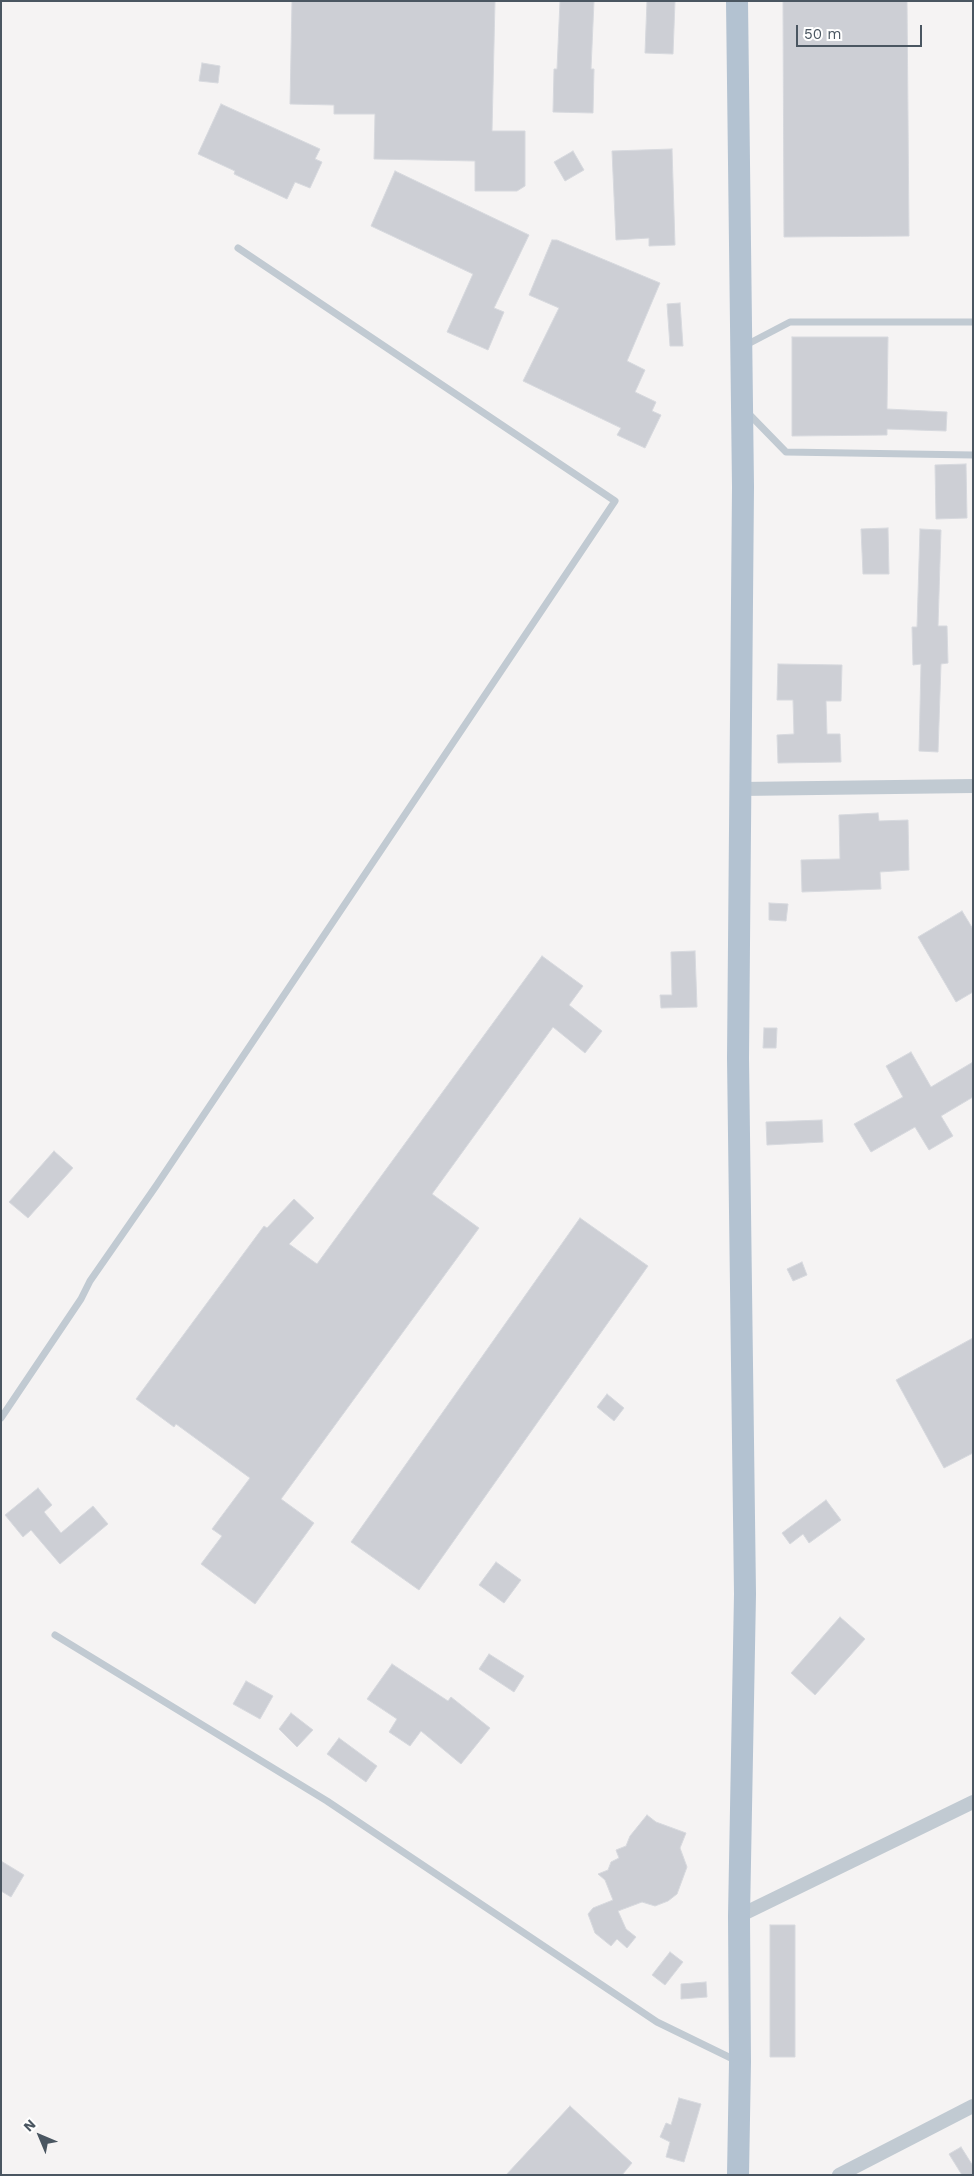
<!DOCTYPE html>
<style>
body{margin:0}
#map{position:relative;width:974px;height:2176px;overflow:hidden;background:#f5f3f3;font-family:"Work Sans",sans-serif}
canvas{display:block}
.frame{position:absolute;inset:0;border:2px solid #4a5661;pointer-events:none}
.north{position:absolute;left:15px;top:2111px;width:50px;height:50px;-webkit-text-stroke:4px #fff;paint-order:stroke;rotate:315deg;font-size:14px;font-weight:700;line-height:20px;text-align:center;color:#4a5661}
.north::after{content:'';display:block;margin:auto;width:18px;height:22px;background:#4a5661;clip-path:polygon(50% 0,100% 100%,50% 72%,0 100%)}
.scale{position:absolute;left:796px;top:25px;width:126px;height:22px;box-sizing:border-box;border:2px solid #4a5661;border-top:0;padding-left:6px;font-size:15px;line-height:18px;white-space:nowrap;color:#4a5661;-webkit-text-stroke:4px #fff;paint-order:stroke}
</style>
<div id="map">
<canvas width="974" height="2176"></canvas>
<div class="frame"></div>
<div class="north">N</div>
<div class="scale">50 m</div>
</div>
<script>
const g = document.querySelector('canvas').getContext('2d');
g.lineJoin = 'round';
function fill(path, color) {
  g.fillStyle = color;
  g.fill(path, 'evenodd');
}
function shape(rows) {
  const path = new Path2D();
  for (const r of rows) {
    path.moveTo(r[0], r[1]);
    for (let i = 2; i < r.length; i += 2) path.lineTo(r[i], r[i + 1]);
  }
  return path;
}
function trace(path, color, width, dash) {
  g.strokeStyle = color;
  g.lineWidth = width;
  g.lineCap = dash ? 'butt' : 'round';
  g.setLineDash(dash || []);
  g.stroke(path);
}
const building = shape([
 [292,1,495,1,492,131,525,131,525,186,517,191,475,191,475,161,374,159,375,114,334,114,334,105,290,104,292,1],
 [560,1,594,1,591,69,594,69,593,113,553,112,554,69,557,69,560,1],
 [647,1,675,1,673,54,645,53,647,1],
 [783,1,907,1,909,236,784,237,783,1],
 [202,63,220,66,218,83,199,81,202,63],
 [221,104,320,149,315,159,322,162,310,188,295,182,287,199,234,174,235,171,198,154,221,104],
 [672,149,675,245,649,246,649,238,616,240,612,151,672,149],
 [573,151,584,170,565,181,554,162,573,151],
 [395,171,529,235,494,308,504,312,488,350,447,332,473,274,371,226,395,171],
 [552,240,557,240,660,283,627,361,645,370,635,392,656,402,652,411,661,415,645,448,617,435,621,428,523,381,559,308,529,295,552,240],
 [680,303,683,346,670,346,667,304,680,303],
 [792,337,888,337,887,409,947,412,946,431,887,429,887,435,792,436,792,337],
 [966,464,967,518,936,519,935,465,966,464],
 [888,528,889,574,863,574,861,529,888,528],
 [920,529,941,530,938,626,947,626,948,663,941,664,938,752,919,751,921,664,913,665,912,627,917,627,920,529],
 [778,664,842,665,841,701,826,701,827,734,840,734,841,762,778,763,777,735,794,734,793,700,777,700,778,664],
 [878,813,879,821,908,820,909,870,880,872,881,889,802,892,801,860,840,859,839,815,878,813],
 [769,903,788,904,786,921,769,920,769,903],
 [962,911,973,929,973,992,956,1002,918,937,962,911],
 [695,951,697,1007,661,1008,660,995,672,995,671,952,695,951],
 [542,956,583,986,569,1005,602,1031,585,1053,553,1027,432,1194,479,1228,281,1499,314,1523,255,1604,201,1564,222,1536,212,1529,250,1478,176,1424,174,1427,136,1399,264,1226,267,1228,294,1199,314,1218,289,1244,317,1264,542,956],
 [764,1028,777,1028,776,1048,763,1048,764,1028],
 [911,1052,931,1087,973,1062,973,1097,941,1116,953,1136,929,1150,915,1127,871,1152,854,1124,903,1097,886,1066,911,1052],
 [822,1120,823,1142,767,1145,766,1122,822,1120],
 [54,1151,73,1168,28,1218,9,1202,54,1151],
 [580,1218,648,1266,419,1590,351,1542,580,1218],
 [802,1262,807,1275,793,1281,787,1269,802,1262],
 [973,1338,973,1453,944,1468,896,1380,973,1338],
 [607,1394,624,1408,614,1421,597,1407,607,1394],
 [38,1488,52,1505,44,1512,61,1533,93,1506,108,1524,60,1564,31,1530,23,1537,5,1515,38,1488],
 [826,1500,841,1520,809,1543,803,1534,790,1544,782,1533,826,1500],
 [496,1562,521,1580,504,1603,479,1585,496,1562],
 [840,1617,865,1639,815,1695,791,1673,840,1617],
 [489,1654,524,1676,514,1692,479,1669,489,1654],
 [392,1664,448,1701,451,1697,490,1728,461,1764,421,1731,410,1746,389,1732,397,1719,367,1699,392,1664],
 [246,1681,273,1696,260,1719,233,1704,246,1681],
 [291,1713,313,1730,297,1747,279,1729,291,1713],
 [339,1738,377,1766,366,1782,327,1754,339,1738],
 [647,1815,656,1822,686,1833,680,1848,687,1867,677,1894,668,1901,655,1906,642,1902,618,1911,626,1929,636,1937,627,1948,617,1939,611,1946,595,1933,588,1914,593,1908,613,1900,605,1880,598,1874,608,1870,611,1862,619,1858,616,1850,626,1846,630,1836,647,1815],
 [1,1861,24,1875,11,1897,1,1891,1,1861],
 [770,1925,795,1925,795,2057,770,2057,770,1925],
 [670,1952,683,1962,665,1985,652,1975,670,1952],
 [706,1982,707,1997,681,1999,681,1984,706,1982],
 [679,2098,701,2104,684,2162,666,2157,670,2142,660,2137,666,2123,671,2125,679,2098],
 [570,2106,632,2163,622,2175,506,2175,570,2106],
 [961,2147,973,2166,973,2175,962,2175,949,2154,961,2147]
]);
fill(building, '#cdcfd5');
trace(building, '#d7d9de', 1);
trace(shape([
 [746,345,790,322,973,322],
 [748,413,786,452,973,455],
 [1,1418,81,1299,90,1281,156,1186,615,501,238,248],
 [55,1635,327,1801,657,2022,737,2061]
]), '#c1cad2', 7);
trace(shape([
 [740,789,973,786],
 [739,1916,973,1802],
 [839,2175,973,2106]
]), '#c1cad2', 14);
trace(shape([
 [737,1,743,487,738,1058,745,1594,739,1916,740,2062,738,2175]
]), '#b3c2d1', 22);
</script>
